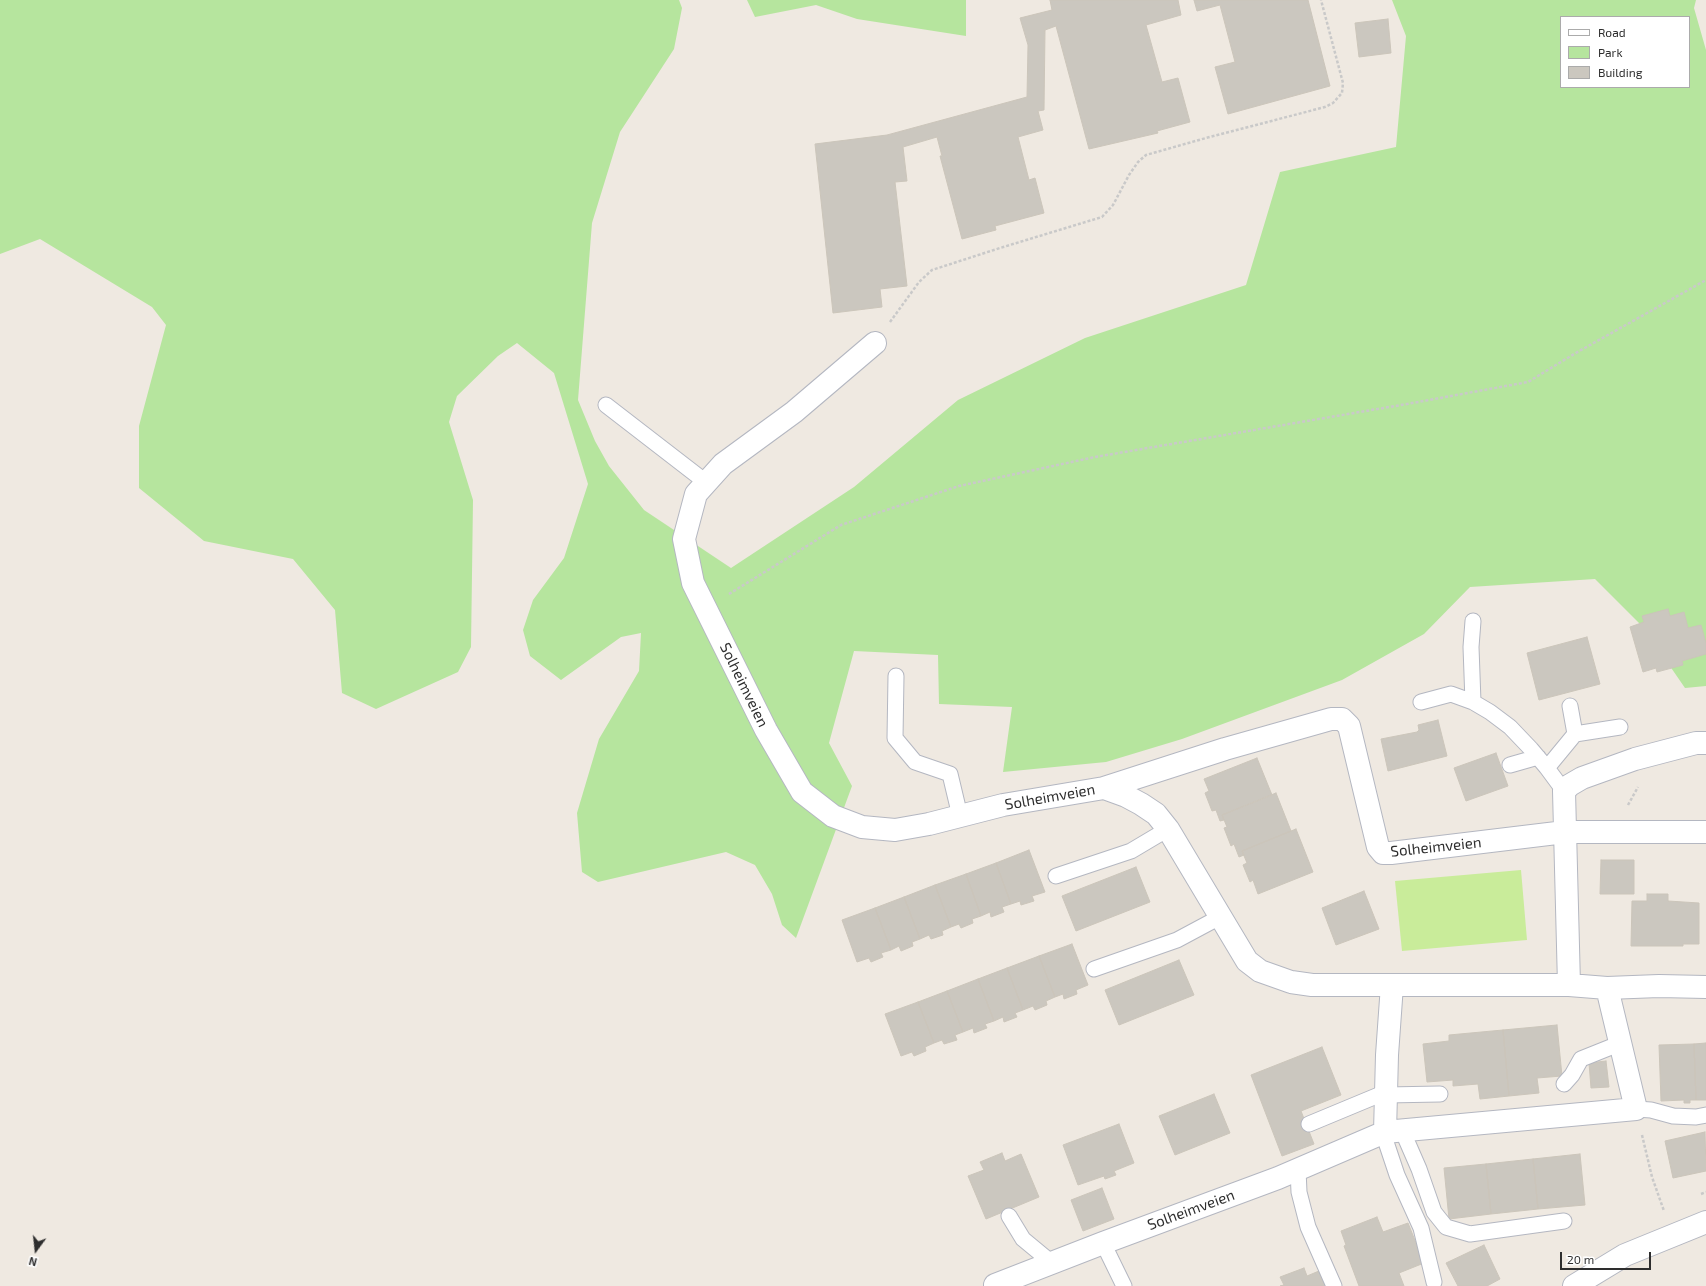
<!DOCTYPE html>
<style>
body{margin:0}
#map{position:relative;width:1706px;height:1286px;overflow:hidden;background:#efe9e1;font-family:"Exo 2",sans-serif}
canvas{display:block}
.legend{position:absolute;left:1560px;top:16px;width:130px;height:72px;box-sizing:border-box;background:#fff;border:1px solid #ababab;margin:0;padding:5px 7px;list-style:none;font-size:12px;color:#2e2e2e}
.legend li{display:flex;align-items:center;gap:8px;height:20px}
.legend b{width:20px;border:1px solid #ababab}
.north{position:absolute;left:16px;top:1230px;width:40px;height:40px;-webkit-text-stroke:3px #fff;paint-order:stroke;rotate:195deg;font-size:11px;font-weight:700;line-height:16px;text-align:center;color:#2e2e2e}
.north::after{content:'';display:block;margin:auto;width:14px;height:18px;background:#2e2e2e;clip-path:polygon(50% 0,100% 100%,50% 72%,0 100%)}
.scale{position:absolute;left:1560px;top:1252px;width:91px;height:18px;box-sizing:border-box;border:2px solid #2e2e2e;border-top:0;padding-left:5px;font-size:12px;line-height:14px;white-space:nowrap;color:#2e2e2e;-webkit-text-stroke:3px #fff;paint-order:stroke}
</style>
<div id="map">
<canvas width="1706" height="1286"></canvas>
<ul class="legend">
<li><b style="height:5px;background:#fff"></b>Road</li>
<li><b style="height:11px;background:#b6e59e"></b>Park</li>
<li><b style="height:11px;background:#cbc7bf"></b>Building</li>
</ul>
<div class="north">N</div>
<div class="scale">20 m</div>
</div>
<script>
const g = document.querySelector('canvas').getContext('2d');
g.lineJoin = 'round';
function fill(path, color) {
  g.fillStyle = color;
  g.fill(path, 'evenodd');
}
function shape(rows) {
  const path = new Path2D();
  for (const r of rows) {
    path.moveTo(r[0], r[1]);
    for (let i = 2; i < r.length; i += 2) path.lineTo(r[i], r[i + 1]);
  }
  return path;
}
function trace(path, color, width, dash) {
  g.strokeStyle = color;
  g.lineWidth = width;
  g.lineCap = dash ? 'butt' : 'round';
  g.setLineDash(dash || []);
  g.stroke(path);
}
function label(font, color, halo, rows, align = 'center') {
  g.font = font + ' "Exo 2",sans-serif';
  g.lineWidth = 4;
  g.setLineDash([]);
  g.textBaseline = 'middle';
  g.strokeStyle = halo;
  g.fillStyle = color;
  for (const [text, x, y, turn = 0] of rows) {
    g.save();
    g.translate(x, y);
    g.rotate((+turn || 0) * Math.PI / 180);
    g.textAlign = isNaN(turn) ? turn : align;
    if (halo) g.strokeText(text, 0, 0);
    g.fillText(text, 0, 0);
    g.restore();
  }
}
fill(shape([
 [0,0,679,0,682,8,674,49,620,132,592,223,578,400,595,441,609,466,644,510,731,568,854,487,958,400,1085,338,1246,285,1280,172,1396,147,1406,36,1392,0,1696,0,1694,8,1706,50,1706,686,1685,688,1643,627,1595,579,1470,587,1424,634,1342,680,1182,739,1106,762,1003,772,1012,707,939,704,938,655,854,651,829,743,852,786,796,938,782,925,772,894,755,865,726,852,598,882,582,872,577,813,599,739,639,671,641,633,621,637,561,680,530,656,523,630,533,600,564,558,588,484,554,373,517,343,498,356,457,396,449,422,473,500,471,647,458,672,376,709,342,693,335,610,293,559,204,541,139,488,139,426,166,325,152,307,40,239,0,254],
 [1561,17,1689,17,1689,87,1561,87],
 [747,0,966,0,966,36,857,19,816,5,755,17]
]), '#b6e59e');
fill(shape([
 [1521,870,1527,940,1402,951,1395,881]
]), '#c9ec9a');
const building = shape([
 [1050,0,1178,0,1181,15,1146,25,1162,82,1178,78,1190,122,1157,131,1158,133,1089,149,1056,26,1045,30,1044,110,1038,111,1043,130,1018,137,1029,180,1035,178,1044,213,995,226,996,230,962,239,940,156,942,156,937,137,903,147,907,181,895,182,907,286,880,289,882,307,833,313,815,144,887,135,1027,97,1028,45,1020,18,1052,10,1050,0],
 [1194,0,1308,0,1330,86,1228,114,1215,67,1235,62,1220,5,1197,11,1194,0],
 [1388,19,1391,53,1359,57,1355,23,1388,19],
 [1668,609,1670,616,1684,612,1688,628,1701,625,1706,643,1706,654,1682,661,1683,665,1657,672,1656,668,1643,672,1630,627,1644,622,1642,616,1668,609],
 [1587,637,1600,684,1539,700,1527,653,1587,637],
 [1438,720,1447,756,1388,771,1381,739,1417,732,1419,730,1418,725,1438,720],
 [1496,753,1508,786,1466,801,1454,768,1496,753],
 [1257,758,1272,795,1222,815,1224,820,1220,821,1216,810,1212,811,1205,793,1209,791,1204,779,1257,758],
 [1276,793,1291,831,1242,851,1244,855,1239,857,1234,844,1231,846,1224,828,1227,827,1222,815,1276,793],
 [1296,829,1313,872,1258,894,1253,880,1250,882,1243,865,1247,863,1242,851,1296,829],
 [1029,850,1045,892,1032,896,1034,901,1021,905,1020,901,1011,904,996,863,1029,850],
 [1601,860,1634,860,1634,894,1600,894,1601,860],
 [996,863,1011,904,1002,907,1004,912,991,917,990,912,981,916,966,874,996,863],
 [1136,867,1150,902,1076,931,1062,896,1136,867],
 [966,874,981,916,972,919,973,923,961,928,959,924,951,927,935,885,966,874],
 [935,885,951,927,942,931,943,935,931,939,929,935,920,939,904,897,935,885],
 [1364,891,1379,929,1336,945,1322,908,1364,891],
 [1647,894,1668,894,1668,901,1699,903,1699,944,1683,944,1683,946,1631,946,1632,901,1647,901,1647,894],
 [904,897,920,939,912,942,913,946,901,951,899,946,891,950,875,908,904,897],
 [875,908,891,950,881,953,883,957,871,962,869,958,857,962,842,920,875,908],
 [1072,944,1088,985,1076,990,1077,994,1064,999,1063,994,1055,997,1039,956,1072,944],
 [1039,956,1055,997,1046,1001,1047,1005,1035,1010,1033,1006,1023,1010,1007,968,1039,956],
 [1179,960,1194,995,1119,1025,1105,990,1179,960],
 [1007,968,1023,1010,1015,1013,1017,1017,1004,1022,1003,1017,994,1021,978,979,1007,968],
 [978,979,994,1021,985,1024,987,1028,974,1033,973,1028,963,1032,947,991,978,979],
 [947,991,963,1032,955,1035,957,1040,944,1044,942,1040,934,1043,918,1002,947,991],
 [918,1002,934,1043,925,1047,926,1051,914,1056,912,1052,901,1056,885,1014,918,1002],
 [1557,1025,1562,1076,1537,1078,1539,1093,1509,1096,1503,1030,1557,1025],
 [1503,1030,1509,1096,1480,1099,1478,1084,1453,1086,1453,1080,1427,1082,1423,1044,1449,1041,1449,1035,1503,1030],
 [1706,1043,1706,1100,1696,1100,1694,1044,1706,1043],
 [1694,1044,1696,1100,1690,1100,1690,1103,1684,1103,1684,1100,1661,1101,1659,1045,1694,1044],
 [1322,1047,1341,1095,1301,1111,1314,1144,1282,1156,1251,1075,1322,1047],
 [1606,1061,1609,1087,1591,1088,1589,1063,1606,1061],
 [1214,1094,1230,1133,1175,1155,1159,1116,1214,1094],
 [1119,1124,1134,1163,1114,1171,1116,1175,1105,1179,1104,1176,1078,1185,1063,1145,1119,1124],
 [1705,1132,1706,1171,1673,1178,1665,1141,1705,1132],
 [1002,1153,1005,1161,1021,1154,1039,1197,986,1219,968,1176,984,1170,980,1162,1002,1153],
 [1580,1154,1585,1205,1538,1209,1533,1159,1580,1154],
 [1533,1159,1538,1209,1491,1214,1486,1164,1533,1159],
 [1486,1164,1491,1214,1449,1219,1444,1168,1486,1164],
 [1102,1188,1114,1219,1083,1231,1071,1200,1102,1188],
 [1377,1217,1383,1232,1408,1223,1424,1263,1399,1273,1404,1286,1359,1286,1344,1246,1346,1245,1341,1231,1377,1217],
 [1484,1245,1500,1279,1487,1286,1458,1286,1446,1263,1484,1245],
 [1304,1268,1307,1276,1319,1271,1325,1286,1280,1286,1284,1285,1280,1277,1304,1268]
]);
fill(building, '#cbc7bf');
trace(building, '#cbc5ba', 1);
const lane = shape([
 [606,405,707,483],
 [896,676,895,738,915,762,950,774,960,816],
 [1421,702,1451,694,1473,702,1490,712,1510,727,1531,749,1547,768,1564,791],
 [1473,702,1471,647,1473,621],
 [1570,706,1575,734],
 [1510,765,1538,757],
 [1547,768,1575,734,1620,727],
 [1056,876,1131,851,1168,829],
 [1094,969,1177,940,1220,917],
 [1564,1084,1572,1075,1581,1059,1621,1043],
 [1386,1095,1440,1094],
 [1636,1109,1651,1110,1673,1116,1696,1117,1706,1115],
 [1309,1124,1386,1092],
 [1402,1130,1419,1169,1434,1212,1446,1227,1470,1234,1564,1221],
 [1383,1133,1397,1175,1421,1228,1434,1282],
 [1298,1170,1299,1192,1308,1227,1334,1286],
 [1009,1216,1023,1239,1052,1263],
 [1103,1243,1124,1286]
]);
const street = shape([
 [875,343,794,412,723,464,696,494,684,539,693,583,766,730,802,792,833,816,862,827,895,830,929,824,1003,805,1104,788,1126,796,1141,804,1156,814,1168,829,1247,961,1260,971,1291,982,1312,985,1569,985,1607,988,1659,986,1706,987],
 [1104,788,1225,749,1331,719,1342,719,1349,726,1378,847,1383,853,1391,853,1565,832,1706,832],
 [1569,985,1564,791,1570,785,1582,778,1635,759,1696,743,1706,743],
 [1385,1132,1387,1055,1392,985],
 [995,1285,1103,1243,1278,1178,1385,1132,1636,1109,1607,988]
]);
const secondary = shape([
 [1574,1286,1625,1255,1706,1222]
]);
trace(lane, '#b4b7c1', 17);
trace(street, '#b4b7c1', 24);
trace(secondary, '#b4b7c1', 24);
trace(shape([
 [890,322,919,282,932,270,1000,248,1102,217,1113,205,1129,175,1138,162,1146,155,1206,138,1325,107,1333,103,1342,93,1343,83,1321,0],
 [729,594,841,525,959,486,1095,457,1407,404,1528,382,1574,354,1706,280],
 [1628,805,1638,787],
 [1642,1135,1652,1177,1664,1211],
 [1701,1194,1706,1192]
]), '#c9c9c9', 2.5, [3, 2]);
trace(lane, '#fff', 15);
trace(street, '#fff', 22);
trace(secondary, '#fff', 22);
label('15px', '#2e2e2e', '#fff', [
 ["Solheimveien",744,685,64],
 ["Solheimveien",1050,797,-10],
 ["Solheimveien",1436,847,-6],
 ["Solheimveien",1191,1210,-20]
]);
</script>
